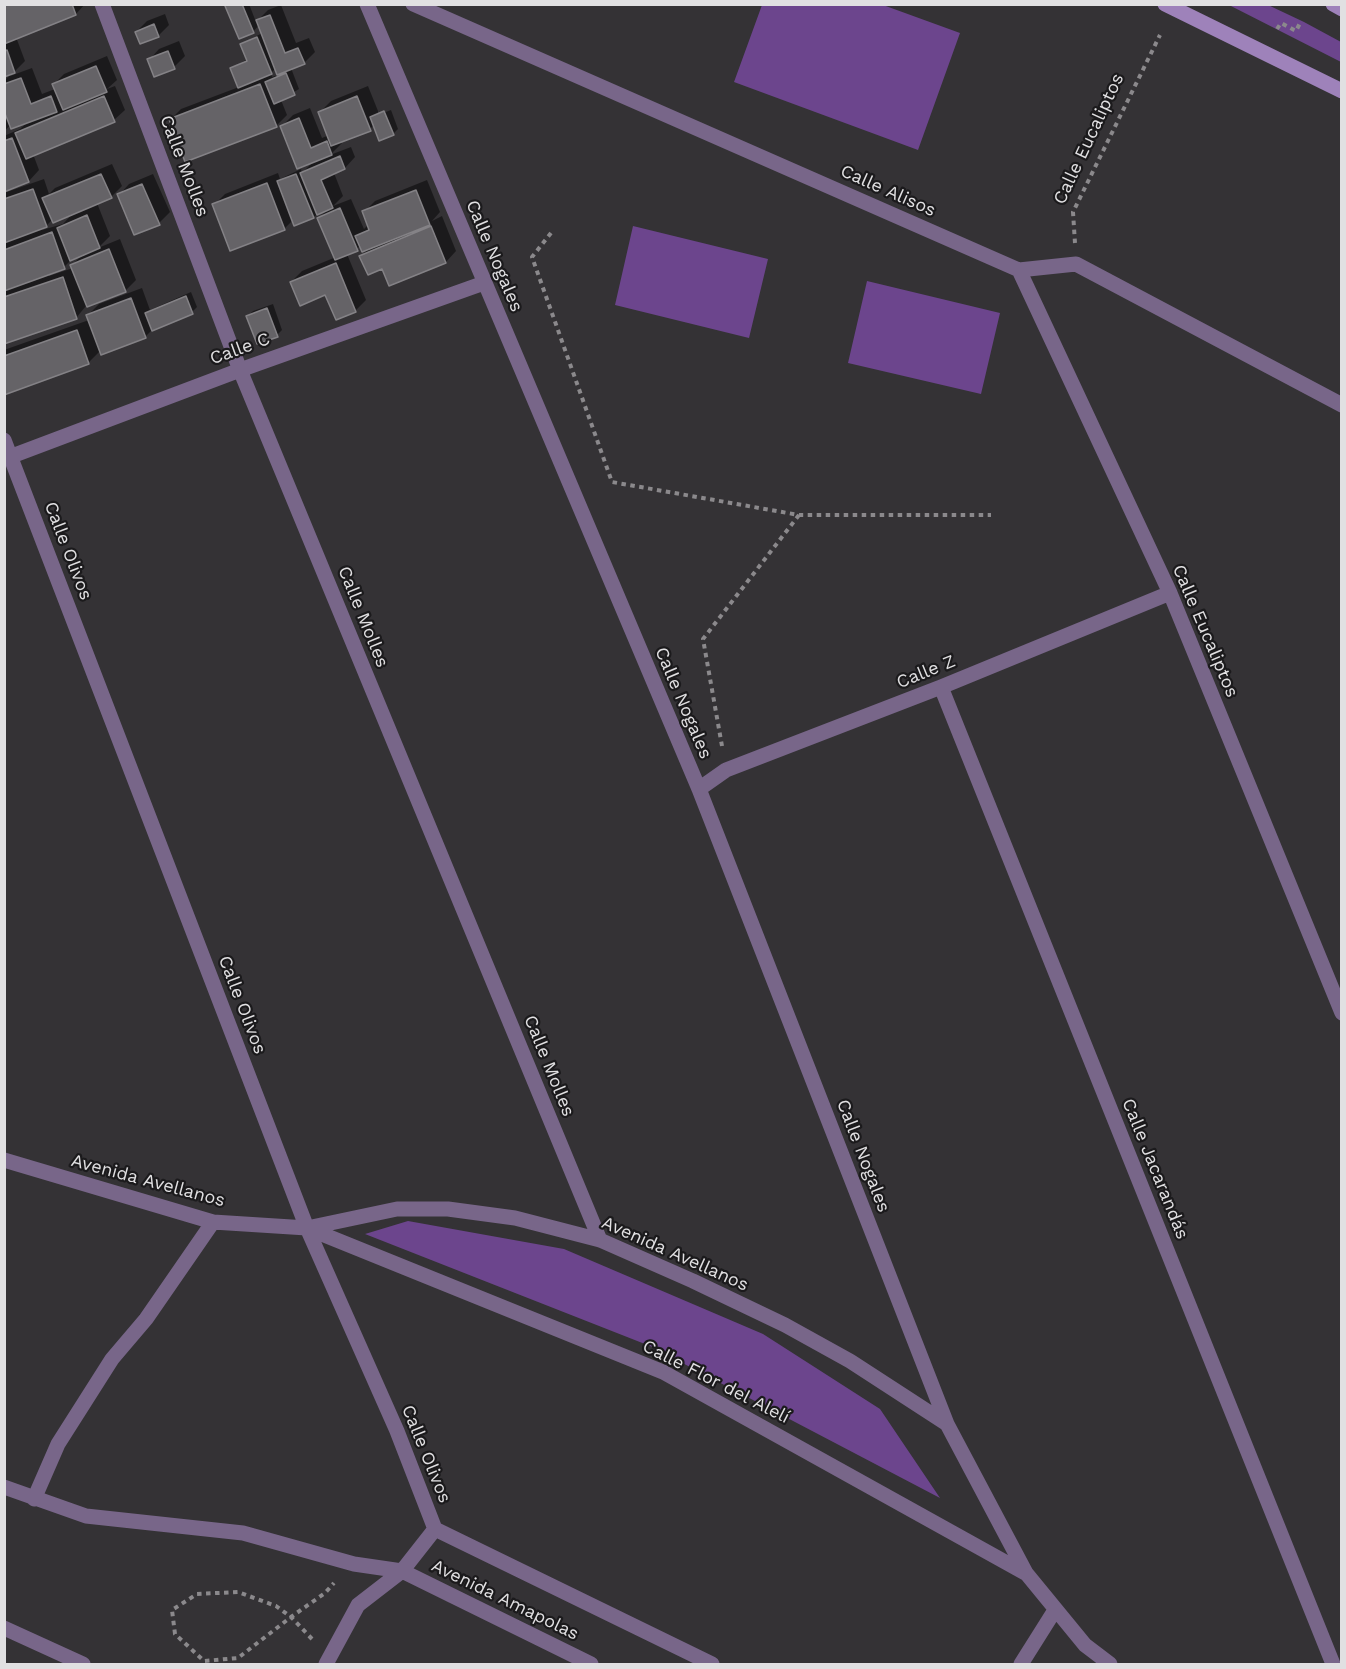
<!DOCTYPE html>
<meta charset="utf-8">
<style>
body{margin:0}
#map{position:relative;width:1346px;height:1669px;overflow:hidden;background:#343235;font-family:"Work Sans",sans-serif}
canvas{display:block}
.frame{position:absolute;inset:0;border:6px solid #e1e0e2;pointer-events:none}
</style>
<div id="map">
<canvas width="1346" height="1669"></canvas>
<div class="frame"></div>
</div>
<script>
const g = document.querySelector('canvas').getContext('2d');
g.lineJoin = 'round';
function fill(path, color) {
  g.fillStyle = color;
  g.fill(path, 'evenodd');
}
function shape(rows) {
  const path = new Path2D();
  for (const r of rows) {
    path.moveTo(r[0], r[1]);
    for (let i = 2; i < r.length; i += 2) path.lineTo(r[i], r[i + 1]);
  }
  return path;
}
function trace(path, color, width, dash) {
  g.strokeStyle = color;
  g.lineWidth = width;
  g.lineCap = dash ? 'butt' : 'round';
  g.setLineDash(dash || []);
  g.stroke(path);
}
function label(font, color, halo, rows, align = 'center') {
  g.font = font + ' "Work Sans",sans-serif';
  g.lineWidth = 4.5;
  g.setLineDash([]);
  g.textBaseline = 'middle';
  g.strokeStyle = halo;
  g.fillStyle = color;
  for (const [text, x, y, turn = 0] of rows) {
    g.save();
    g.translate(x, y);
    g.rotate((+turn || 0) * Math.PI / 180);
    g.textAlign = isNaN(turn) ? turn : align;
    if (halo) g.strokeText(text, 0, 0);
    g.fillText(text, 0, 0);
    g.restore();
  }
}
fill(shape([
 [762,5,883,5,960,33,918,150,734,82],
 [1229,5,1268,5,1304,22,1341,42,1341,62],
 [633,226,768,259,749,338,615,305],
 [867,281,1000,313,981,394,848,363],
 [408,1221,564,1249,763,1334,880,1409,940,1498,650,1346,365,1234]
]), '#6c458d');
fill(shape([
 [4,4,85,4,76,14,16,37,25,61,10,76,32,68,42,94,55,89,53,85,64,74,107,56,117,80,107,89,115,86,125,110,114,120,33,154,39,170,29,181,4,190,4,136,20,129,30,120,11,125,4,131,4,81,13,72,4,75],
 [228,4,249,4,256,22,268,10,281,5,296,43,309,38,315,52,304,63,291,68,299,89,281,100,287,115,276,126,171,119,181,109,239,87,232,69,247,59,242,44,262,33,259,25,253,32],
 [276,68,278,75,272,77,271,73],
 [165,14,169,25,158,36,136,32,147,21],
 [179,41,185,56,174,67,149,60,159,49],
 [368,86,378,111,390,107,378,111,378,115,391,110,398,129,393,134,374,125,370,129,341,141,342,143,330,155,351,147,355,157,345,168,334,173,343,196,333,206,351,199,364,229,368,225,364,212,375,201,427,180,440,212,432,221,442,216,456,251,446,262,390,284,383,267,361,256,371,246,361,246,347,254,366,300,356,310,337,318,326,293,291,282,302,271,336,257,319,218,329,208,313,217,293,220,284,229,214,205,225,194,278,173,280,179,301,169,302,173,314,161,282,126,293,115,310,108,322,138,329,135,320,112,331,101],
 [112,164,122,186,111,197,97,203,110,236,98,248,120,239,136,280,125,291,86,306,76,318,4,342,4,193,44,179,49,194,55,188],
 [74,212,63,224,42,230,53,219],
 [83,254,72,265,73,268,49,276,48,273,64,267,74,257],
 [153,174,170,212,159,223,119,195,129,184],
 [142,288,150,310,191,292,197,307,192,312,153,329,145,337,101,350,88,363,4,393,4,350,89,320,88,315,99,304],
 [273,304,282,330,277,335,248,316,253,311]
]), '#0007');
const building = shape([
 [4,4,72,4,76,15,4,44,4,4],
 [228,4,242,4,254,33,239,39,225,6,228,4],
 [270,15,285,53,298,48,305,64,277,75,256,20,270,15],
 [154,24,159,37,140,44,135,32,154,24],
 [257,37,272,74,238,88,230,68,247,61,240,44,257,37],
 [7,50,15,73,4,77,4,51,7,50],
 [168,51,175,69,154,77,147,59,168,51],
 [96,66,107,92,63,110,52,84,96,66],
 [286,73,295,95,274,104,265,82,286,73],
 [21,78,31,104,51,96,57,112,11,129,4,111,4,84,21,78],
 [260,84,277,127,185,162,169,119,260,84],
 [104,96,115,122,26,159,15,133,104,96],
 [357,96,371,131,331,146,318,112,357,96],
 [384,111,394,135,379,141,370,117,384,111],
 [299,118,311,148,327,141,332,155,297,169,280,126,299,118],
 [12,138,29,182,4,192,4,141,12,138],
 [340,156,345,169,321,180,333,208,317,215,300,173,340,156],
 [101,174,112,198,53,223,42,198,101,174],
 [296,174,314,218,294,226,277,181,296,174],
 [267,183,285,230,230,251,212,204,267,183],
 [142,184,160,225,134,235,117,194,142,184],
 [33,189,47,227,4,243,4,199,33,189],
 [416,190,430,225,362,252,355,236,369,230,362,211,416,190],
 [340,208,358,251,335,260,317,218,340,208],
 [87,215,100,248,70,261,57,228,87,215],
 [431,226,446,263,389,286,382,269,368,275,359,256,431,226],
 [52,232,65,269,4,291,4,250,52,232],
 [109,249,126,292,87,307,70,265,109,249],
 [336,263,356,312,336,320,325,295,300,306,290,282,336,263],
 [63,277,77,319,4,344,4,297,63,277],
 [186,296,193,314,152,331,145,313,186,296],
 [131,298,146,338,101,355,86,315,131,298],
 [267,308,278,337,257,344,246,316,267,308],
 [77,330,89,364,4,395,4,356,77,330]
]);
fill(building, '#656367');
trace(building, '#848286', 1.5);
trace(shape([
 [1277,29,1281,23,1296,31,1301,21],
 [551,233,532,257,612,482,799,515,991,515],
 [1075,243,1073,212,1160,35],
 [722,746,703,639,799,515],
 [312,1639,291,1617,276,1606,238,1592,197,1594,172,1610,175,1634,204,1661,238,1658,291,1617,325,1593,334,1583]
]), '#8b898c', 4, [4.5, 4.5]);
trace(shape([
 [102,4,240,370,600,1240],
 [367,4,699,789,947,1424],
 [413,4,1019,270,1076,264,1342,405],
 [1019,270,1170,593,1342,1013],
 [4,440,307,1228,397,1431,435,1529],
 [4,459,240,370,484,283],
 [941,687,1333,1664],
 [699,789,726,770,941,687,1170,593],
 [4,1160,213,1222,307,1228,397,1209,448,1209,515,1218,600,1240,693,1281,785,1325,850,1361,947,1424,1026,1573,1085,1645,1110,1664],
 [307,1228,663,1372,1025,1573],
 [4,1487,86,1516,243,1533,354,1564,402,1571,591,1664],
 [34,1499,58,1444,112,1359,146,1319,213,1222],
 [435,1529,712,1664],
 [4,1628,83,1664],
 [326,1664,358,1605,402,1571,435,1529],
 [1021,1664,1055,1610]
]), '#786689', 15);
trace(shape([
 [1165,4,1342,91],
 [1333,4,1342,9]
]), '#9e82ba', 15);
label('18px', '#e1e0e2', '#1b1a1c', [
 ["Calle Eucaliptos",1089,139,-65],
 ["Calle Molles",184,166,69],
 ["Calle Alisos",888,191,24],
 ["Calle Nogales",494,256,67],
 ["Calle C",240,349,-20],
 ["Calle Olivos",68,551,69],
 ["Calle Molles",363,617,68],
 ["Calle Eucaliptos",1205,631,67],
 ["Calle Z",926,672,-22],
 ["Calle Nogales",683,703,67],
 ["Calle Olivos",242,1005,69],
 ["Calle Molles",549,1066,68],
 ["Calle Nogales",863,1156,69],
 ["Calle Jacarandás",1155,1169,68],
 ["Avenida Avellanos",148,1181,15],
 ["Avenida Avellanos",675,1254,24],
 ["Calle Flor del Alelí",716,1382,27],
 ["Calle Olivos",426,1454,68],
 ["Avenida Amapolas",505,1600,26]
]);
</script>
